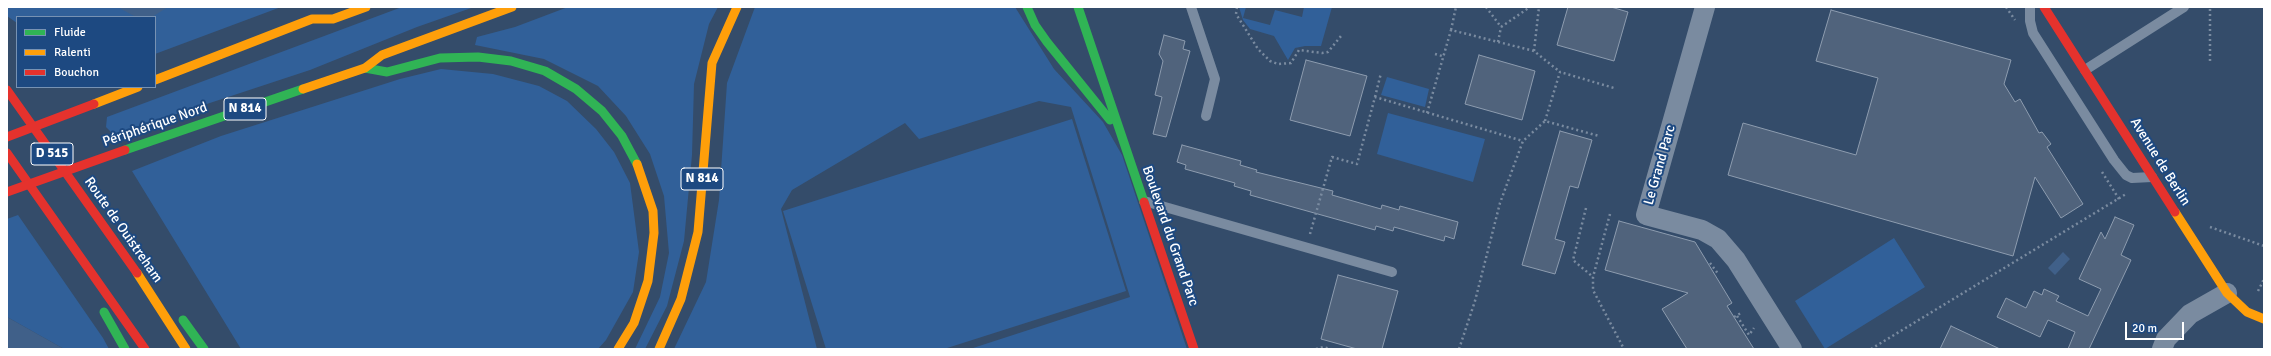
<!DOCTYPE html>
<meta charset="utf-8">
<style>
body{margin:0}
#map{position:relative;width:2271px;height:356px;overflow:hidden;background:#344c6a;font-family:Signika,sans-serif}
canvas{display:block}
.frame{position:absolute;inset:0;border:8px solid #fff;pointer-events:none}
.legend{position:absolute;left:16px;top:16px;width:140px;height:72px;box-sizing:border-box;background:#1d4981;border:1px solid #7792b3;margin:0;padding:5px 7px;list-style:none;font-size:12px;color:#fff}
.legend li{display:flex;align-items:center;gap:8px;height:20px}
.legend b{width:20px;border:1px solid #7792b3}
.scale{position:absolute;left:2125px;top:322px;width:59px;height:18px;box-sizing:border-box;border:2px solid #fff;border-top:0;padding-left:5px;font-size:12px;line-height:14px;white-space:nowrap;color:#fff;-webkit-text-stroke:3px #1d4981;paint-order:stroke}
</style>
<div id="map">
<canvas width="2271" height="356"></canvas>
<div class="frame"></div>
<ul class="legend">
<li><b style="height:5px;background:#30b455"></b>Fluide</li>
<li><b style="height:5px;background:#ff9f0a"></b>Ralenti</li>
<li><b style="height:5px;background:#e5322d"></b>Bouchon</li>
</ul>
<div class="scale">20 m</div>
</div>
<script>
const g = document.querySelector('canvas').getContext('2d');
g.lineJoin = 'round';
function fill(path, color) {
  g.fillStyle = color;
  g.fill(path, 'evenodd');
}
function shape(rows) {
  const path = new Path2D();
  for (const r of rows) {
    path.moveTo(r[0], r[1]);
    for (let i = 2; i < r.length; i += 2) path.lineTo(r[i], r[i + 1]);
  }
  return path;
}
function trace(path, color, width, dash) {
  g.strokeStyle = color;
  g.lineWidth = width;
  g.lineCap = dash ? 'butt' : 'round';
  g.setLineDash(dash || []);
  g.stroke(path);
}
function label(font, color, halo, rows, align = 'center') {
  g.font = font + ' Signika,sans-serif';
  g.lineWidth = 4;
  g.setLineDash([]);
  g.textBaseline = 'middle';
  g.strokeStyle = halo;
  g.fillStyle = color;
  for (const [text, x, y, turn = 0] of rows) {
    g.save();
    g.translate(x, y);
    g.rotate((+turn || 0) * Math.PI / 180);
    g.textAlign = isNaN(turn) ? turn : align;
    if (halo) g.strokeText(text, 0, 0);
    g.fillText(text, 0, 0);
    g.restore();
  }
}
fill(shape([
 [7,7,281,7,155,54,155,17,17,17,17,23,7,16],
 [402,7,474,7,417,27,310,70,140,126,113,134,106,127,107,117],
 [568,7,718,7,709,24,694,84,692,155,684,241,667,306,645,349,635,349,660,297,669,253,664,196,650,154,626,116,598,86,544,59,475,45,477,37,515,27],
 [755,7,1015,7,1054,69,1103,122,1122,155,1187,349,970,349,1130,297,1071,107,1039,101,919,139,905,123,792,190,781,209,817,349,674,349,706,282,719,200,727,83],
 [1239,7,1246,7,1243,18,1270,25,1275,10,1302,17,1304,7,1332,7,1321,46,1305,46,1295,48,1288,60,1274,36,1250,29,1243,20],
 [441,69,493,74,539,86,567,101,596,129,614,152,630,183,639,252,633,292,606,340,598,349,241,349,132,171,221,136,400,79],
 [1387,77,1429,89,1425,107,1381,95],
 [1388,113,1485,139,1473,182,1377,154],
 [1072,119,1126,291,944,349,826,349,783,211],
 [18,215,103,338,109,349,64,349,7,317,7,219],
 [1894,238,1925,287,1825,349,1795,301]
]), '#316099');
fill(shape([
 [120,7,168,7,152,17,136,17,121,9],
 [2063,252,2070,259,2055,275,2048,268],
 [7,317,64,349,7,349]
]), '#406089');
const building = shape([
 [1568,7,1611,7,1628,12,1614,61,1557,45,1568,7],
 [1831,10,2011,60,2004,84,2015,102,2020,99,2039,133,2042,132,2051,144,2047,147,2083,204,2061,218,2035,177,2013,256,1728,175,1743,123,1856,155,1878,78,1816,61,1831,10],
 [1164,35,1185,41,1183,49,1190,51,1166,137,1153,134,1162,97,1155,95,1163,61,1159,54,1164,35],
 [1479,55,1535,71,1522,120,1465,104,1479,55],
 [1306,60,1367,76,1350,136,1290,120,1306,60],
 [1560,131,1592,140,1578,188,1570,186,1555,239,1565,242,1555,274,1522,265,1560,131],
 [1182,145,1241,161,1240,165,1257,170,1256,172,1333,191,1332,195,1381,209,1382,205,1399,210,1400,206,1458,222,1454,239,1445,236,1444,241,1394,227,1393,231,1376,226,1375,230,1250,195,1251,191,1234,186,1235,183,1185,169,1186,165,1177,162,1182,145],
 [2115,217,2134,225,2121,255,2131,260,2089,349,2068,349,2075,332,2048,320,2040,337,1997,317,2006,298,2026,308,2034,291,2042,295,2044,289,2059,296,2056,301,2088,316,2101,289,2079,279,2101,232,2105,239,2115,217],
 [1619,221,1695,242,1732,303,1727,306,1754,349,1687,349,1662,309,1688,293,1605,270,1619,221],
 [1338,275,1398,291,1382,349,1357,349,1321,339,1338,275],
 [1951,326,2000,349,1940,349,1951,326]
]);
fill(building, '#50637c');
trace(building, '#8d9caf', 1);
trace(shape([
 [1237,7,1236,14,1258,49,1270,61,1278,64,1291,63,1299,50,1322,53,1328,52,1341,36],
 [1486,7,1501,27,1530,7],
 [2006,7,2015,20],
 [1451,30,1456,7],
 [1498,42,1501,27],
 [1534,51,1539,7],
 [1435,54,1442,56],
 [2210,61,2210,7],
 [1375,97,1381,73],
 [1427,113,1451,30,1534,51,1560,72],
 [1545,121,1560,72,1614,88],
 [2102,172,2119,199],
 [1586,208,1573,260,1593,277],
 [1610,214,1593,277,1593,290,1624,349],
 [2210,227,2264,246],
 [1310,234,1332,157,1357,164,1375,97,1523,141],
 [1710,263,1719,275],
 [2258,291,2264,279],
 [1737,316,1749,335,1754,328],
 [1734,317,1741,313],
 [1316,349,1323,347,1331,349],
 [1459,349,1475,301,1500,203,1523,141,1545,121,1599,136],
 [1871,349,2126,194]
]), '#7a8ba0', 2.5, [2, 3]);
trace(shape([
 [1191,7,1215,79,1206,116],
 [2030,7,2030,21,2033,33,2114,160,2126,175,2132,178,2152,177],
 [2085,70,2184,7],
 [1144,201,1392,272]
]), '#7a8ba0', 10);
trace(shape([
 [1705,7,1646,215,1702,230,1718,239,1736,260,1792,349],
 [2162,349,2166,339,2190,314,2227,293]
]), '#7a8ba0', 20);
trace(shape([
 [1027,7,1035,25,1047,42,1110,120],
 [1078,7,1144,202],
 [365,68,387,72,440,58,478,57,511,61,545,71,576,89,602,111,622,136,637,164],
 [125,150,303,89],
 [104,312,125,349],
 [183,320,204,349]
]), '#30b455', 9);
trace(shape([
 [155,80,312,19,333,19,366,7],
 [303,89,365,68,382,55,512,7],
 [94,104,138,87],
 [2175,212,2227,293,2247,312,2264,319],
 [137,273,186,349],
 [618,349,634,323,648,281,654,233,653,211,637,164],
 [659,349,681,299,698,232,712,63,737,7]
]), '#ff9f0a', 9);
trace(shape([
 [2044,7,2175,212],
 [7,90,137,273],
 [7,153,145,349],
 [1144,202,1194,349]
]), '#e5322d', 9);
trace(shape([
 [7,137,94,104],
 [7,192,125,150]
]), '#e5322d', 9);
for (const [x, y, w] of [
 [245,109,42],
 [52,154,42],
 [702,179,42]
]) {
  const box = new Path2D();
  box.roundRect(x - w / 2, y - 11, w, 22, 3);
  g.fillStyle = '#1d4981';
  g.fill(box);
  trace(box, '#fff', 1);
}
label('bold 13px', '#fff', null, [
 ["N 814",245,109],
 ["D 515",52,154],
 ["N 814",702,179]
]);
label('14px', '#fff', '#1d4981', [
 ["Périphérique Nord",155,125,-19],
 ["Avenue de Berlin",2160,162,58],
 ["Le Grand Parc",1660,165,-74],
 ["Route de Ouistreham",123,230,55],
 ["Boulevard du Grand Parc",1170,236,71]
]);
</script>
